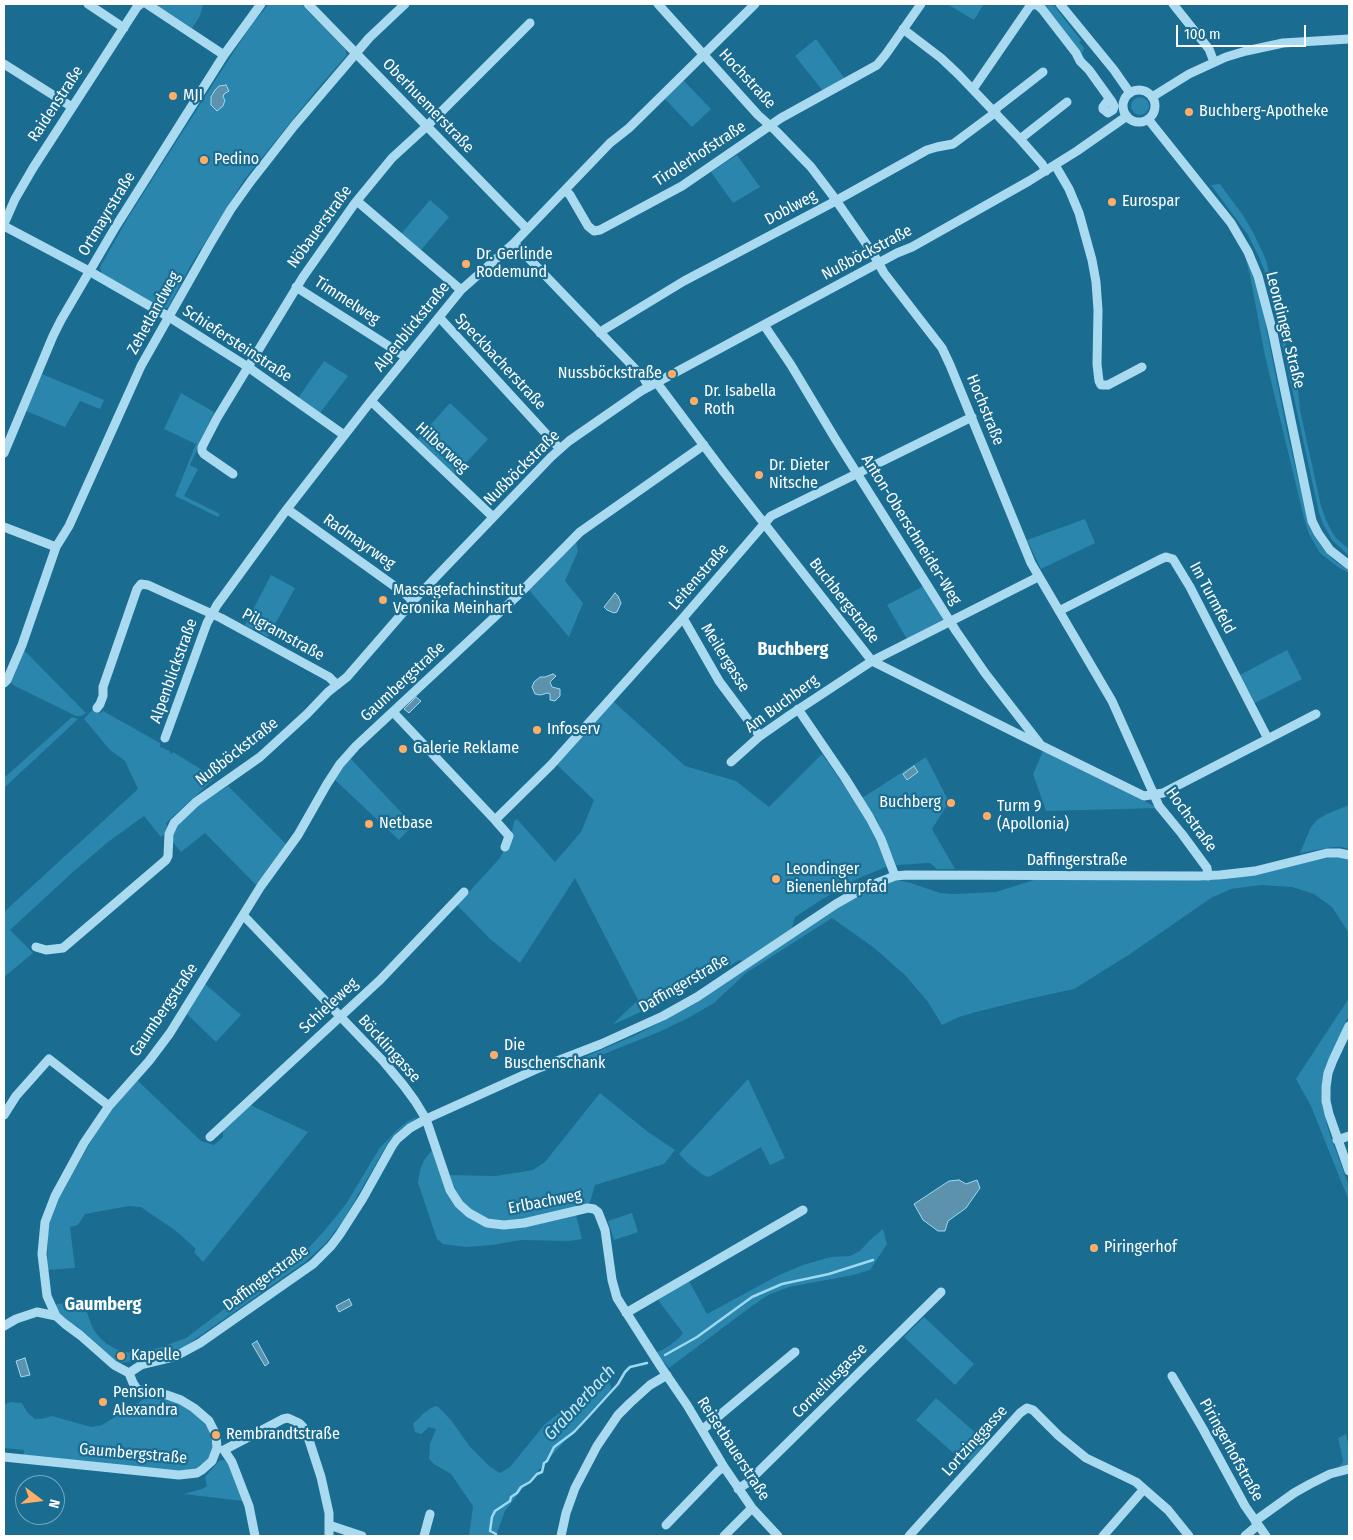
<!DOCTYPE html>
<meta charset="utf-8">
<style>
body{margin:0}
#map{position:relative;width:1353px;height:1540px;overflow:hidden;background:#1a6c91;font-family:"Fira Sans Condensed",sans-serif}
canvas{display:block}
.frame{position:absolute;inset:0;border:5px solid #fff;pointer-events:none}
.north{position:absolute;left:15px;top:1475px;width:50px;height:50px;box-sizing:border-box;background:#1a6c91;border:1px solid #76a7bd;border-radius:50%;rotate:105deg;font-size:14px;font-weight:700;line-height:20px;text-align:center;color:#fff}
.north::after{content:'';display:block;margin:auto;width:18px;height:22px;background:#ffad67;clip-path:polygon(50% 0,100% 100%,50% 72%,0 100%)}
.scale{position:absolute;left:1176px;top:25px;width:130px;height:22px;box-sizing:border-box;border:2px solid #fff;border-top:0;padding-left:6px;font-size:15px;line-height:18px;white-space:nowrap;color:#fff;-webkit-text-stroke:4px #1a6c91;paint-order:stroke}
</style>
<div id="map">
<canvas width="1353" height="1540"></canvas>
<div class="frame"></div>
<div class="north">N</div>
<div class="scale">100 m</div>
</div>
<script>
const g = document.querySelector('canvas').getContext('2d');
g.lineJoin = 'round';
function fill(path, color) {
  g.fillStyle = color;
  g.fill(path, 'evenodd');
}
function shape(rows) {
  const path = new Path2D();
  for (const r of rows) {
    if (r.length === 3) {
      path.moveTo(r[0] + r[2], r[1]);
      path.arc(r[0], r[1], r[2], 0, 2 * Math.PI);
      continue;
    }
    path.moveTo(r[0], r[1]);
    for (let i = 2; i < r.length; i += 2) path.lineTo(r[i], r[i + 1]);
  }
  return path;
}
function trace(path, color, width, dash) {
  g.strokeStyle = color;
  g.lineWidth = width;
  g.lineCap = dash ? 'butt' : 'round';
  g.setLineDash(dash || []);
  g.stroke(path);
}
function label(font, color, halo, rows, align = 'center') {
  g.font = font + ' "Fira Sans Condensed",sans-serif';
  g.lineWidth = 4.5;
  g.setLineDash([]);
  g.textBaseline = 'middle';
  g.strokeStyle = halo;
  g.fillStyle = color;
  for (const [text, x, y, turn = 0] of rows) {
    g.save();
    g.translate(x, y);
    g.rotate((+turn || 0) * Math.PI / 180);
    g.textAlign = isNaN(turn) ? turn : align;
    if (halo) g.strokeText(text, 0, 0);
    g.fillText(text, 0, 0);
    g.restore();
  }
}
fill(shape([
 [154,4,203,4,203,5,200,16,192,28],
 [269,4,301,4,345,49,347,55,319,87,244,180,192,263,170,304,167,308,161,308,102,274,100,267,129,216,229,59,252,24],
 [947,4,984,4,974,20],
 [1043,4,1053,4,1072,29,1081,40,1079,42,1084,48,1082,54,1085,59,1084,60,1079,51],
 [816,39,845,79,823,91,795,56],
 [681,78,711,109,692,127,663,97],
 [1140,106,9],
 [737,155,760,187,733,203,711,172],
 [1220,184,1242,214,1253,232,1266,260,1289,357,1296,358,1299,366,1298,388,1300,410,1321,506,1326,520,1333,534,1338,540,1349,549,1349,556,1332,540,1323,524,1319,513,1278,325,1265,272,1259,257,1248,235,1211,185],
 [430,200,449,217,421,250,401,234],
 [1245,257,1252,272,1263,312,1288,436,1308,521,1313,534,1325,551,1336,562,1349,570,1349,573,1338,567,1320,553,1309,534,1304,518,1265,356,1250,275],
 [324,361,348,376,320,413,298,398],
 [42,374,104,400,100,409,80,401,65,427,26,411],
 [181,393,214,412,190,465,198,469,184,496,220,514,218,517,175,496,196,444,164,429],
 [450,403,488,439,455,475,417,440],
 [1085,519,1095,543,1041,569,1027,540],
 [576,542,578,551,565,581,583,603,569,637,529,590],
 [271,575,295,588,268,637,245,625],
 [924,586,944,617,944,620,907,639,887,605],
 [22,648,79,706,86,713,81,716,76,716,15,686,10,682],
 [1287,650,1302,679,1255,703,1240,675],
 [613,701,685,766,736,781,769,807,822,754,868,820,888,866,857,879,821,900,795,917,792,928,743,961,739,960,731,965,720,966,676,996,612,1025,638,1000,575,878,520,963,490,939,457,905,500,858,511,837,514,821,517,819,555,862,581,832,594,800,556,764],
 [93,709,101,713,103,711,160,743,160,747,170,751,171,755,173,752,215,778,166,823,167,826,166,833,161,837,144,816,108,842,73,872,10,930,33,953,4,977,4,912,138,789,125,761,110,750,84,719],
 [72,717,78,719,4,788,4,778],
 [1043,751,1158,808,1046,811,1033,774],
 [926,757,949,802,932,829,955,869,937,869,930,863,896,865,876,818,862,798],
 [350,758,413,825,399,840,335,780],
 [228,786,286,844,256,885,205,833,181,852,172,841,174,829,199,805],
 [1349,805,1349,849,1341,847,1333,847,1300,853,1311,827,1318,819,1327,814],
 [1331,857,1343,858,1349,860,1349,936,1347,930,1332,907,1314,894,1292,887,1261,885,1231,889,1211,898,1130,954,1074,989,1028,999,976,1012,959,1017,942,1025,928,1002,905,975,873,947,832,918,746,973,714,1003,688,1018,659,1032,584,1062,582,1058,636,1035,691,1006,844,904,872,888,889,882,897,880,911,883,940,893,952,894,996,892,1034,880,1220,880,1258,874],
 [205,984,241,1015,216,1042,187,1014],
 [1349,998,1349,1015,1325,1068,1321,1089,1322,1105,1329,1132,1349,1186,1349,1201,1311,1106,1296,1079],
 [748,1079,785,1158,770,1165,761,1147,709,1177,703,1175,689,1164,679,1154],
 [137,1080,201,1141,214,1145,223,1137,223,1130,250,1105,308,1132,203,1262,194,1252,196,1249,176,1231,141,1207,129,1206,85,1214,78,1225,70,1227,75,1268,47,1270,48,1232,51,1215,59,1197,94,1136,112,1109],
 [600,1093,648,1132,675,1150,664,1164,595,1185,590,1202,585,1206,514,1222,483,1218,461,1202,447,1175,496,1176,533,1170,545,1162],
 [419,1116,397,1132,389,1141,343,1221,325,1244,305,1262,187,1345,175,1351,162,1355,121,1363,115,1360,77,1326,73,1324,72,1325,60,1315,54,1305,82,1299,93,1329,100,1338,107,1344,118,1350,131,1353,141,1352,162,1347,186,1338,240,1297,304,1253,325,1230,346,1204,379,1149,397,1130,408,1121],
 [432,1150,447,1192,467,1216,478,1223,490,1228,576,1215,582,1239,569,1241,521,1240,492,1245,466,1247,443,1244,437,1239,418,1183,420,1170,424,1160],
 [632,1213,638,1232,614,1240,608,1221],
 [883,1229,887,1244,870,1270,853,1275,789,1287,768,1295,752,1306,669,1368,656,1353,669,1346,679,1338,683,1333,658,1300,689,1281,707,1314,777,1276,803,1265,831,1257,850,1256,860,1251,869,1241],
 [924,1317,974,1364,955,1385,904,1337],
 [601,1378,610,1383,611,1389,522,1489,505,1511,496,1536,469,1536,473,1506,451,1474,434,1464,429,1459,430,1444,436,1429,429,1427,421,1434,415,1432,413,1424,423,1414,431,1408,437,1406,451,1420,470,1447,489,1466,500,1473,510,1467,545,1424,563,1410,575,1405],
 [146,1398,170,1401,181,1404,192,1412,204,1423,211,1432,214,1443,212,1453,208,1460,201,1466,192,1470,178,1471,23,1456,24,1450,4,1448,4,1405,10,1402,22,1403,27,1412,35,1419,41,1419,52,1416,91,1427,102,1425],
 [936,1398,986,1442,971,1461,967,1459,965,1462,967,1465,916,1420],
 [1346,1434,1349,1449,1349,1466,1338,1468,1342,1464,1343,1460,1338,1438],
 [224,1460,228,1463,243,1501,184,1494,202,1489,207,1486,205,1477,219,1461]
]), '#2a86ad');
const water = shape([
 [226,85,229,91,224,94,223,97,225,100,223,106,217,111,211,105,211,97,215,90,219,86,226,85],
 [615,593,618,596,621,603,617,612,614,613,607,610,604,607,615,593],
 [553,674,556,676,550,682,552,687,560,689,560,696,555,701,550,700,550,694,548,693,540,695,535,694,532,687,534,682,540,677,545,677,553,674],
 [416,697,421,701,409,713,404,709,416,697],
 [914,766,918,772,907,780,903,774,914,766],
 [959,1180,966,1184,977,1180,980,1188,966,1208,948,1221,945,1231,938,1231,923,1220,914,1204,949,1181,959,1180],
 [349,1299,352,1305,339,1312,336,1306,349,1299],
 [257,1341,269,1363,265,1366,252,1344,257,1341],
 [25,1358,30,1375,21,1377,16,1361,25,1358]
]);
fill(water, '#5c92ab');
trace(water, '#9dd9f1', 1);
trace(shape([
 [665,1355,697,1337,752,1297,782,1284,829,1274,873,1260],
 [496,1536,496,1534,490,1531,492,1517,495,1511,510,1501,511,1497,517,1493,521,1487,530,1482,537,1474,542,1472,544,1463,547,1461,554,1447,574,1432,588,1417,618,1384,625,1372,630,1367,647,1363]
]), '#9dd9f1', 2.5);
trace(shape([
 [88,4,124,28],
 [147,4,224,55],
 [308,4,527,229],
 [658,4,758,115,776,131,811,167,833,196,874,255,884,273,942,348,950,365,1031,563,1112,701,1159,806,1182,834,1207,868,1208,876],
 [1060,4,1114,70,1130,93],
 [1173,4,1209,49,1214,62],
 [903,29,941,58,958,74,1020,139,1042,164,1046,171],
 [4,64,72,107],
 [973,89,1030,6,1036,4,1042,9,1076,53,1080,61,1089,70,1112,102,1114,106,1113,110,1108,113,1103,109,1103,107,1109,99],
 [1139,106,16],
 [1152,97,1189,74,1226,57,1246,51,1283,43,1349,39],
 [994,110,1043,72],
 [1148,119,1231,223,1248,252,1258,276,1272,329,1312,521,1318,533,1330,550,1349,565],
 [1020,139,1067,102],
 [1055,165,1069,189,1079,213,1092,260,1096,282,1098,310,1097,364,1099,381,1101,385,1108,385,1142,367],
 [565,190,570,195,588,226,594,231,600,230,682,186,781,118,877,65,886,54,921,4],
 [357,201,461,290],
 [4,224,15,199,33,168,137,7,141,4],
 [4,226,89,271,169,317,248,367,344,435],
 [514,243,643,377,649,387],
 [296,287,406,357],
 [439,317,560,449],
 [764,325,791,365,836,440,956,631,985,673,1040,744],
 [600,333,605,329,684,281,830,204,927,150,937,147,953,144,996,112],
 [657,383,723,471,872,661,1018,734,1144,796,1163,793,1316,714],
 [371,401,493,517],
 [4,453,53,336,61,320,116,226,224,55,261,4],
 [233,474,204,454,202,451,202,447,217,418,303,277,355,203,392,158,427,126,530,23],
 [287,509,404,593,413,601],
 [4,527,56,547],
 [1059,611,1161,559,1166,557,1173,559,1190,587,1268,739],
 [683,618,719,681,760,736],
 [4,683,7,680,22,645,56,547,69,526,141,366,210,244,231,209,251,181,294,126,369,38,405,4],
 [97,708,100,704,103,696,103,687,137,589,141,584,148,585,221,618,329,677,337,685],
 [798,709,845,778,870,818,881,839,895,876],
 [393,712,495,820,509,836,505,847],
 [165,738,207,623,217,605,287,509,371,401,461,290,514,243,610,143,629,128,755,4],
 [731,762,760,736,790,715,872,661,1038,577],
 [495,820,551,765,683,618,771,516,972,417],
 [243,915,384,1062,404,1086,415,1101,426,1119,450,1190,459,1204,469,1213,487,1223,504,1225,524,1223,588,1208,594,1209,598,1212,605,1230,612,1280,617,1298,661,1367,687,1405,724,1467,752,1508,778,1536],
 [36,947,46,950,63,948,166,860,168,856,169,834,174,823,196,802,260,757,307,714,328,692,347,677,413,601,551,457,569,441,641,391,897,253,912,247,1029,181,1077,151,1127,116],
 [1349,1026,1333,1060,1328,1073,1326,1087,1326,1101,1329,1114,1349,1171],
 [4,1115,16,1096,49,1059,109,1106],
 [210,1137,380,980,464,892],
 [1337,1140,1349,1136],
 [626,1313,803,1210],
 [4,1326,16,1319,37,1312,56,1316],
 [129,1373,141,1365,174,1357,200,1343,313,1264,331,1246,340,1234,363,1198,392,1146,397,1139,410,1128,426,1119,539,1068,601,1044,663,1016,697,997,836,904,864,888,895,876,906,875,1198,876,1220,875,1255,871,1327,853,1339,853,1349,855],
 [129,1373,114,1365,80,1335,65,1324,56,1316,47,1296,42,1254,45,1222,55,1196,84,1143,109,1106,149,1061,170,1033,261,886,298,835,327,784,340,764,356,746,515,598,580,532,704,445],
 [1172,1376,1203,1429,1245,1506,1266,1536],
 [702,1430,795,1352],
 [224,1450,283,1419,288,1418,299,1423,303,1427,308,1437,321,1477,329,1513,329,1536],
 [224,1450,232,1462,249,1506,255,1536],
 [4,1457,179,1475,197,1473,202,1470,212,1461,217,1448,216,1435,209,1421,194,1408,181,1400,167,1395,145,1392,137,1389,133,1383,129,1373],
 [738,1489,747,1483,941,1292],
 [1255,1521,1294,1493,1310,1484,1330,1474,1349,1469],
 [329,1525,362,1536],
 [666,1525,718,1471,724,1467],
 [424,1536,430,1514],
 [561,1536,566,1513,575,1488,597,1446,618,1415,630,1403,650,1385,667,1375],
 [724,1536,752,1508],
 [909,1536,1020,1413,1027,1408,1033,1410,1059,1436,1086,1458,1136,1482,1168,1510,1189,1536],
 [1103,1536,1144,1489],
 [1245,1536,1258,1525]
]), '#aadaef', 9);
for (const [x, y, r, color] of [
 [173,96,5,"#ffad67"],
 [1189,112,5,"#ffad67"],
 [204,160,5,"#ffad67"],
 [1112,202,5,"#ffad67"],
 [466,264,5,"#ffad67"],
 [672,374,5,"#ffad67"],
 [694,401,5,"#ffad67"],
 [759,475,5,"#ffad67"],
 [383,600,5,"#ffad67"],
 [537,730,5,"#ffad67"],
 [403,749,5,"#ffad67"],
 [951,803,5,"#ffad67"],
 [987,816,5,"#ffad67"],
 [369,824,5,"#ffad67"],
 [776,879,5,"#ffad67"],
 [494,1055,5,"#ffad67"],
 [1094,1248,5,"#ffad67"],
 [121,1356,5,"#ffad67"],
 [103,1402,5,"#ffad67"],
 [216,1435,5,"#ffad67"]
]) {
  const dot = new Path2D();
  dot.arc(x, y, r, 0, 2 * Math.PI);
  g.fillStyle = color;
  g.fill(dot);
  trace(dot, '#1a6c91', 2);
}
label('16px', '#fff', '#1a6c91', [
 ["Hochstraße",747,79,47],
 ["Raidenstraße",56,104,-57],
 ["Oberhuemerstraße",428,106,46],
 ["Tirolerhofstraße",700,154,-33],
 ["Doblweg",791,208,-28],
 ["Ortmayrstraße",107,214,-59],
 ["Nöbauerstraße",320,227,-54],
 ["Nußböckstraße",867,253,-28],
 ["Timmelweg",347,301,33],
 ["Zehetlandweg",154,313,-61],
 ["Alpenblickstraße",412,327,-51],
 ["Leondinger Straße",1285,330,76],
 ["Schiefersteinstraße",237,344,33],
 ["Speckbacherstraße",500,362,47],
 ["Hochstraße",985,410,68],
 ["Hilberweg",442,448,43],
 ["Nußböckstraße",522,468,-45],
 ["Anton-Oberschneider-Weg",911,530,58],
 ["Radmayrweg",359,542,35],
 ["Leitenstraße",699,577,-49],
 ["Im Turmfeld",1212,598,62],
 ["Buchbergstraße",844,601,52],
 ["Pilgramstraße",283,635,29],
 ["Meilergasse",725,658,58],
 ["Alpenblickstraße",174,671,-70],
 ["Gaumbergstraße",403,682,-43],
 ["Am Buchberg",782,704,-36],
 ["Nußböckstraße",237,752,-38],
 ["Hochstraße",1191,820,54],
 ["Daffingerstraße",1077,861],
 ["Daffingerstraße",684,984,-30],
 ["Schieleweg",329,1006,-43],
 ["Gaumbergstraße",164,1010,-56],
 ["Böcklingasse",389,1049,48],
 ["Erlbachweg",545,1202,-11],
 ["Daffingerstraße",266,1278,-36],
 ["Corneliusgasse",830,1381,-45],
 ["Lortzinggasse",975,1441,-48],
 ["Reisetbauerstraße",733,1449,57],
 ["Piringerhofstraße",1231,1450,61],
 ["Gaumbergstraße",133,1454,5]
]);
label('16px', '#fff', '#1a6c91', [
 ["MJI",183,96],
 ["Buchberg-Apotheke",1199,112],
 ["Pedino",214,160],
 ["Eurospar",1122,202],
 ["Dr. Gerlinde",476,255],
 ["Rodemund",476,273],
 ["Nussböckstraße",662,374,"right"],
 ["Dr. Isabella",704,392],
 ["Roth",704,410],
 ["Dr. Dieter",769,466],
 ["Nitsche",769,484],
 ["Massagefachinstitut",393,591],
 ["Veronika Meinhart",393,609],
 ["Infoserv",547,730],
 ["Galerie Reklame",413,749],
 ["Buchberg",941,803,"right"],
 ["Turm 9",997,807],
 ["(Apollonia)",997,825],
 ["Netbase",379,824],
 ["Leondinger",786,870],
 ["Bienenlehrpfad",786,888],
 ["Die",504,1046],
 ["Buschenschank",504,1064],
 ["Piringerhof",1104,1248],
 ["Kapelle",131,1356],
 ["Pension",113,1393],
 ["Alexandra",113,1411],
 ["Rembrandtstraße",226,1435]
], 'left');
label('bold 18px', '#fff', '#1a6c91', [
 ["Buchberg",793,650],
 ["Gaumberg",103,1305]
]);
label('italic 18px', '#c5e9f8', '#1a6c91', [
 ["Grabnerbach",580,1403,-47]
]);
</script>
